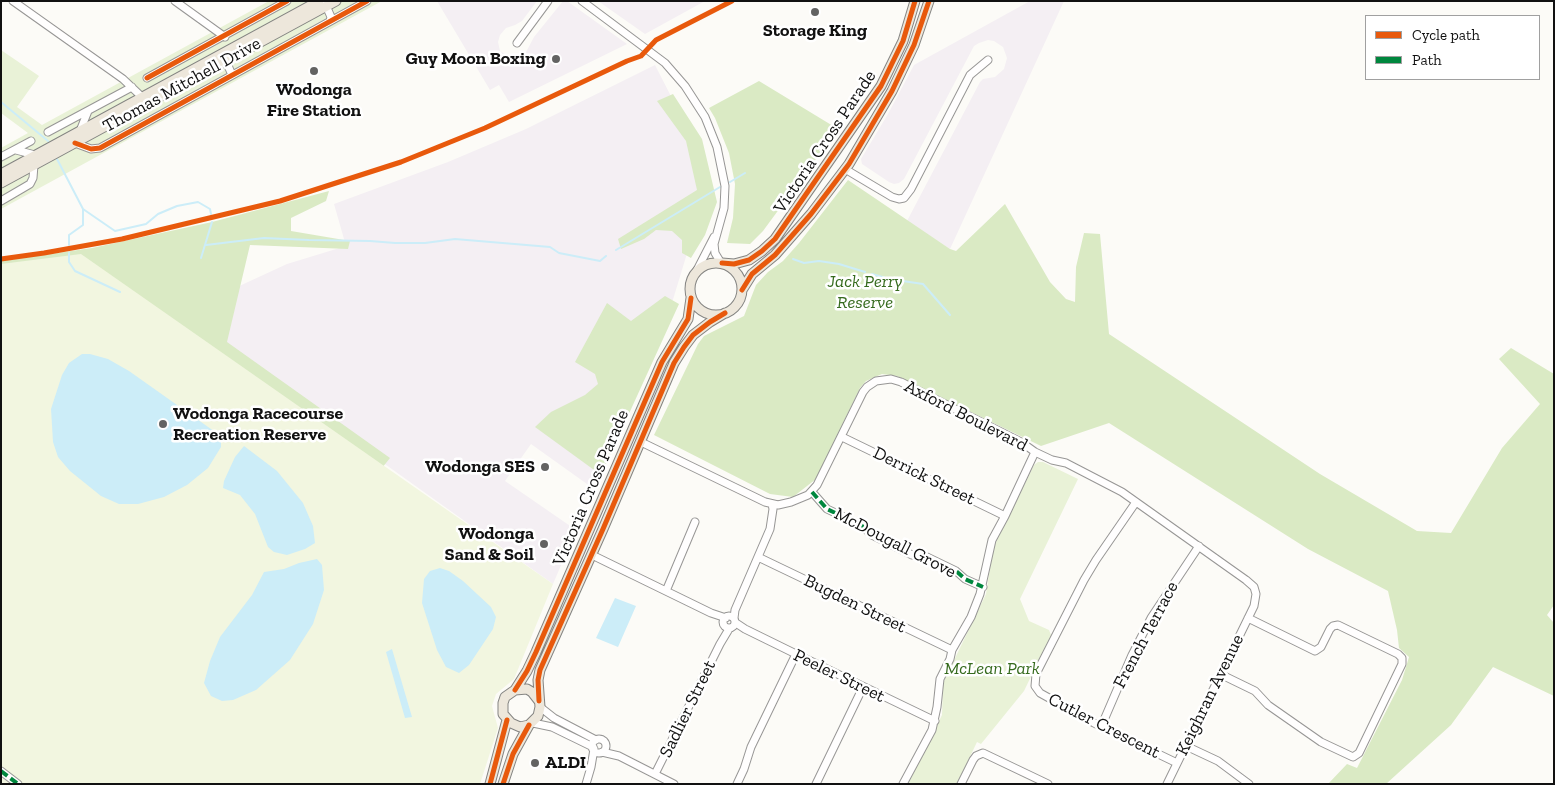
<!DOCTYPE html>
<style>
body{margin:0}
#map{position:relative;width:1555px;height:785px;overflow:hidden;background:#fcfbf7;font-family:"Zilla Slab",serif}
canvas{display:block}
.frame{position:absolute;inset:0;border:2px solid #111;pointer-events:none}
.legend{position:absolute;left:1365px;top:15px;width:175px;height:65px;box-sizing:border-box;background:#fff;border:1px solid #a0a0a0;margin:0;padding:6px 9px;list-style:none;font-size:15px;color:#111}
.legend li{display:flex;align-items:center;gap:10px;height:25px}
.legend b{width:25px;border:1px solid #a0a0a0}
</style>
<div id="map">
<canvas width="1555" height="785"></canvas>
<div class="frame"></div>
<ul class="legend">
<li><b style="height:6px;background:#e8590c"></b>Cycle path</li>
<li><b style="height:6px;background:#00873e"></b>Path</li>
</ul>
</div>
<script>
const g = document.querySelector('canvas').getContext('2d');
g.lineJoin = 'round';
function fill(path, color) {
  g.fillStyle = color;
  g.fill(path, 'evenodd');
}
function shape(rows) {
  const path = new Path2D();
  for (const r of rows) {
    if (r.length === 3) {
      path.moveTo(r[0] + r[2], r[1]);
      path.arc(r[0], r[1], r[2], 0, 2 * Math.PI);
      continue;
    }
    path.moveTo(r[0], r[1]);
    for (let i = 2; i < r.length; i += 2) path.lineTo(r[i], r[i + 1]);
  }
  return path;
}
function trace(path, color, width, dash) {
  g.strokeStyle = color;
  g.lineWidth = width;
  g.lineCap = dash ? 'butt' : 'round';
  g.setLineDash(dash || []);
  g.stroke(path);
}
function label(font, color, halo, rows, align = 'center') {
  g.font = font + ' "Zilla Slab",serif';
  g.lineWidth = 5;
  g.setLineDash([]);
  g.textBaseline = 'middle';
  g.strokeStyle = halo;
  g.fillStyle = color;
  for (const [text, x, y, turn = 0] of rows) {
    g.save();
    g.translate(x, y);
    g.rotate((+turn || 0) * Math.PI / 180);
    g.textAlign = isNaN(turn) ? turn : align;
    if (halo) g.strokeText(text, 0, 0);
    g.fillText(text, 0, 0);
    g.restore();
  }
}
fill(shape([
 [437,1,537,1,522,21,515,25,506,28,500,35,498,42,500,51,511,58,517,58,525,54,534,37,563,1,567,1,627,44,509,102,499,85,490,90],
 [598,1,705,1,645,34],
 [1030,1,1064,1,950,249,907,221,980,82,983,79,995,77,1004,69,1007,58,1003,47,994,41,988,40,979,43,974,46,904,179,899,183,894,184,889,182,862,164,861,159,888,114,914,65],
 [655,65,699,151,706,191,671,306,594,489,531,444,505,481,576,530,553,584,211,340,235,288,287,264,346,246,334,204,448,162,526,129]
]), '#f4eff3');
fill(shape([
 [269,1,382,1,1,209,1,148,28,133,1,113,1,50,39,76,17,107,42,125],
 [1038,462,1043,462,1078,479,1020,599,1029,621,1049,630,1051,635,1024,691,981,744,977,742,957,784,908,784,942,715,943,683,986,594,993,548,1034,465]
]), '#e9f2d7');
fill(shape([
 [759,81,838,129,763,231,750,244,727,243,733,218,735,184,729,153,715,118,709,108],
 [673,94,702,139,717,202,705,235,691,258,682,253,682,240,672,231,656,230,644,239,621,249,618,239,697,190,686,141,657,101],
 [848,180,950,249,956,251,1005,204,1050,282,1066,299,1075,302,1076,267,1084,233,1100,234,1109,334,1320,474,1417,531,1451,533,1502,448,1540,404,1499,359,1511,348,1554,374,1554,605,1547,615,1554,623,1554,696,1493,667,1451,725,1386,784,1328,784,1347,764,1357,768,1402,680,1409,657,1399,648,1397,630,1388,591,1308,549,1109,423,1041,446,897,376,882,374,866,381,860,388,816,479,793,497,770,494,654,435,698,344,704,336,744,316,756,285,768,272,783,261,799,243],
 [329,191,326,201,291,218,291,231,350,241,348,249,250,245,227,342,390,458,382,468,1,265,1,261,92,248,212,222],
 [665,296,679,304,601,475,535,427,551,412,585,395,598,384,595,374,575,362,607,303,631,321]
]), '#daeac4');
fill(shape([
 [81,254,553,584,514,679,496,694,492,706,498,728,480,784,1,784,1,264]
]), '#f2f6e0');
fill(shape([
 [82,354,90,354,108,359,129,371,218,434,221,441,221,447,208,468,187,485,164,497,138,504,119,504,101,496,70,471,58,457,53,442,51,409,62,375,69,363],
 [244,446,277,471,303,503,313,526,315,543,305,549,287,555,274,552,268,547,255,514,240,495,223,488,224,481,229,470,235,457],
 [317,559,322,565,324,590,313,624,290,660,256,690,233,700,222,701,211,696,204,683,210,661,220,637,252,595,264,572,284,569,299,563],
 [440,568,449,571,463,581,491,607,496,617,493,629,469,665,459,673,446,667,437,650,422,603,424,579,430,571],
 [615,598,636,606,618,647,596,638],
 [392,649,412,717,405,718,386,652]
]), '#ccedf8');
trace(shape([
 [1,102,48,141],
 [57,159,83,209,83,225,69,235,69,245],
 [730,182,745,173],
 [83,209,115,231,146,224,158,214,177,206,198,202,210,209,211,214],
 [206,245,264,238,309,240,370,241,395,243,425,243,455,239,550,247,559,253,600,261,606,256],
 [616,250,720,187],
 [69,253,69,262,75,271,120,292],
 [201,258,212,222],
 [793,259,804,263,819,261,839,264,865,272],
 [872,274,889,279,923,284,950,315]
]), '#ccedf8', 2);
const minor = shape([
 [13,1,123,79,142,97],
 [175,1,225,37],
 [324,1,331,17,330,21],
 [582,1,665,63,685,86,705,117,717,147,725,186,724,208,714,244,715,253,721,263],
 [517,43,548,1],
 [226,61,232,75],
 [147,78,287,1],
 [80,131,88,111],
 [48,132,132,87],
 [75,143,91,149,100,148,367,1],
 [16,150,35,155],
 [1,157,31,141],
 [845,169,892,197,899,199,904,198,911,189,970,75,988,60],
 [1,201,30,184,33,178,34,165],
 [697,270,714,237],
 [842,437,1005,516],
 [641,442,765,502,778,505,791,502,808,495,817,485,863,392,867,387,876,381,891,379,901,382,1021,442,1035,452,1052,460,1066,463,1122,492,1246,580,1254,587,1256,594,1254,606,1167,784],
 [812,492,827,509,861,525,872,535,912,555,927,557,956,571,965,579,983,587],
 [1136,502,1096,560,1084,580,1036,674,1035,686,1040,693,1094,723,1177,763],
 [592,555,711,613,726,618],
 [758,557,952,650],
 [666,591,695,522],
 [729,622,6],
 [734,618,735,610,770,529,773,509,772,504],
 [736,623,745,629,796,654,935,721],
 [1220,674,1255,691,1268,705,1321,742,1353,757,1359,753,1402,664,1402,658,1398,654,1338,625,1333,626,1330,629,1321,647,1315,651,1248,618],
 [540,707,554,718,596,740],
 [533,723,552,727,593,747],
 [1101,727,1132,655,1151,618,1199,546],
 [599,746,7],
 [1186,746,1218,761,1249,784],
 [602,752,619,756,674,784],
 [1,771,18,784],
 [655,774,720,644,729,629],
 [586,784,591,767,594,749],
 [737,784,744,769,751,747,796,654],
 [816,784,863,687],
 [903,784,932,730,937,707,940,679,950,659,952,650,971,617,980,594,992,540,1005,516,1035,452],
 [961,784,973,760,976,756,983,753,1048,784]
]);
const major = shape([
 [1,174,319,1],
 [1,183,336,1],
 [716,289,26],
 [722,263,734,264,749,260,762,251,775,239,881,86,903,41,915,1],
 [742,290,752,274,775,255,811,214,849,164,892,91,914,45,929,1],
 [515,690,527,671,536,652,662,362,688,319,691,298],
 [539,701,532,692,527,689,515,690,505,697,503,703,503,714,511,723,520,727,529,725,538,716,540,707,538,680,540,670,603,529,674,363,684,347,693,335,710,322,725,313],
 [490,784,507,720],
 [503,784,513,754,529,725]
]);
trace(minor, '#979695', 9);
trace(major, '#848482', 11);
trace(minor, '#fffefe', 7);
trace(major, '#ede7db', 9);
trace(shape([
 [812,492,827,509,861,525,872,535,912,555,927,557,956,571,965,579,983,587],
 [1,771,18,784]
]), '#00873e', 4, [8, 4]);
trace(shape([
 [147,78,287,1],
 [75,143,91,149,100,148,367,1],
 [1,259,44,253,122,239,280,201,401,162,485,128,627,61,641,56,656,40,732,1],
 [722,263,734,264,749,260,762,251,775,239,881,86,903,41,915,1],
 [742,290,752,274,775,255,811,214,849,164,892,91,914,45,929,1],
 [515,690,527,671,536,652,662,362,688,319,691,298],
 [539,701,538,680,540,670,603,529,674,363,684,347,693,335,710,322,725,313],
 [490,784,507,720],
 [503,784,513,754,529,725]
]), '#e8590c', 5);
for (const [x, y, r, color] of [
 [815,12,5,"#636362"],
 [556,59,5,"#636362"],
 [314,71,5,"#636362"],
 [163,424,5,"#636362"],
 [545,467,5,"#636362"],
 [544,544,5,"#636362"],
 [535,763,5,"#636362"]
]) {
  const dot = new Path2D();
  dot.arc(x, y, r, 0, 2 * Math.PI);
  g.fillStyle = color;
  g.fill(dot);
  trace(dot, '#fff', 2);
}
label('bold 18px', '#111', '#fff', [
 ["Storage King",815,31,"center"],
 ["Guy Moon Boxing",546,59],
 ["Wodonga",314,90,"center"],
 ["Fire Station",314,111,"center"],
 ["Wodonga Racecourse",173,414,"left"],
 ["Recreation Reserve",173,435,"left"],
 ["Wodonga SES",535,467],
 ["Wodonga",534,534],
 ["Sand & Soil",534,555],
 ["ALDI",545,763,"left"]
], 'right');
label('18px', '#111', '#fff', [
 ["Thomas Mitchell Drive",182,85,-29],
 ["Victoria Cross Parade",825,142,-56],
 ["Axford Boulevard",966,416,27],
 ["Derrick Street",924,476,26],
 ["Victoria Cross Parade",591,488,-67],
 ["McDougall Grove",895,543,27],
 ["Bugden Street",855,604,26],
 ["French Terrace",1146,635,-62],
 ["Peeler Street",839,676,26],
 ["Keighran Avenue",1210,695,-64],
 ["Sadlier Street",688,709,-64],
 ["Cutler Crescent",1104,726,27]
]);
label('italic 18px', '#366b1e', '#fff', [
 ["Jack Perry",865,282],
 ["Reserve",865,303],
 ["McLean Park",992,669]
]);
</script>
